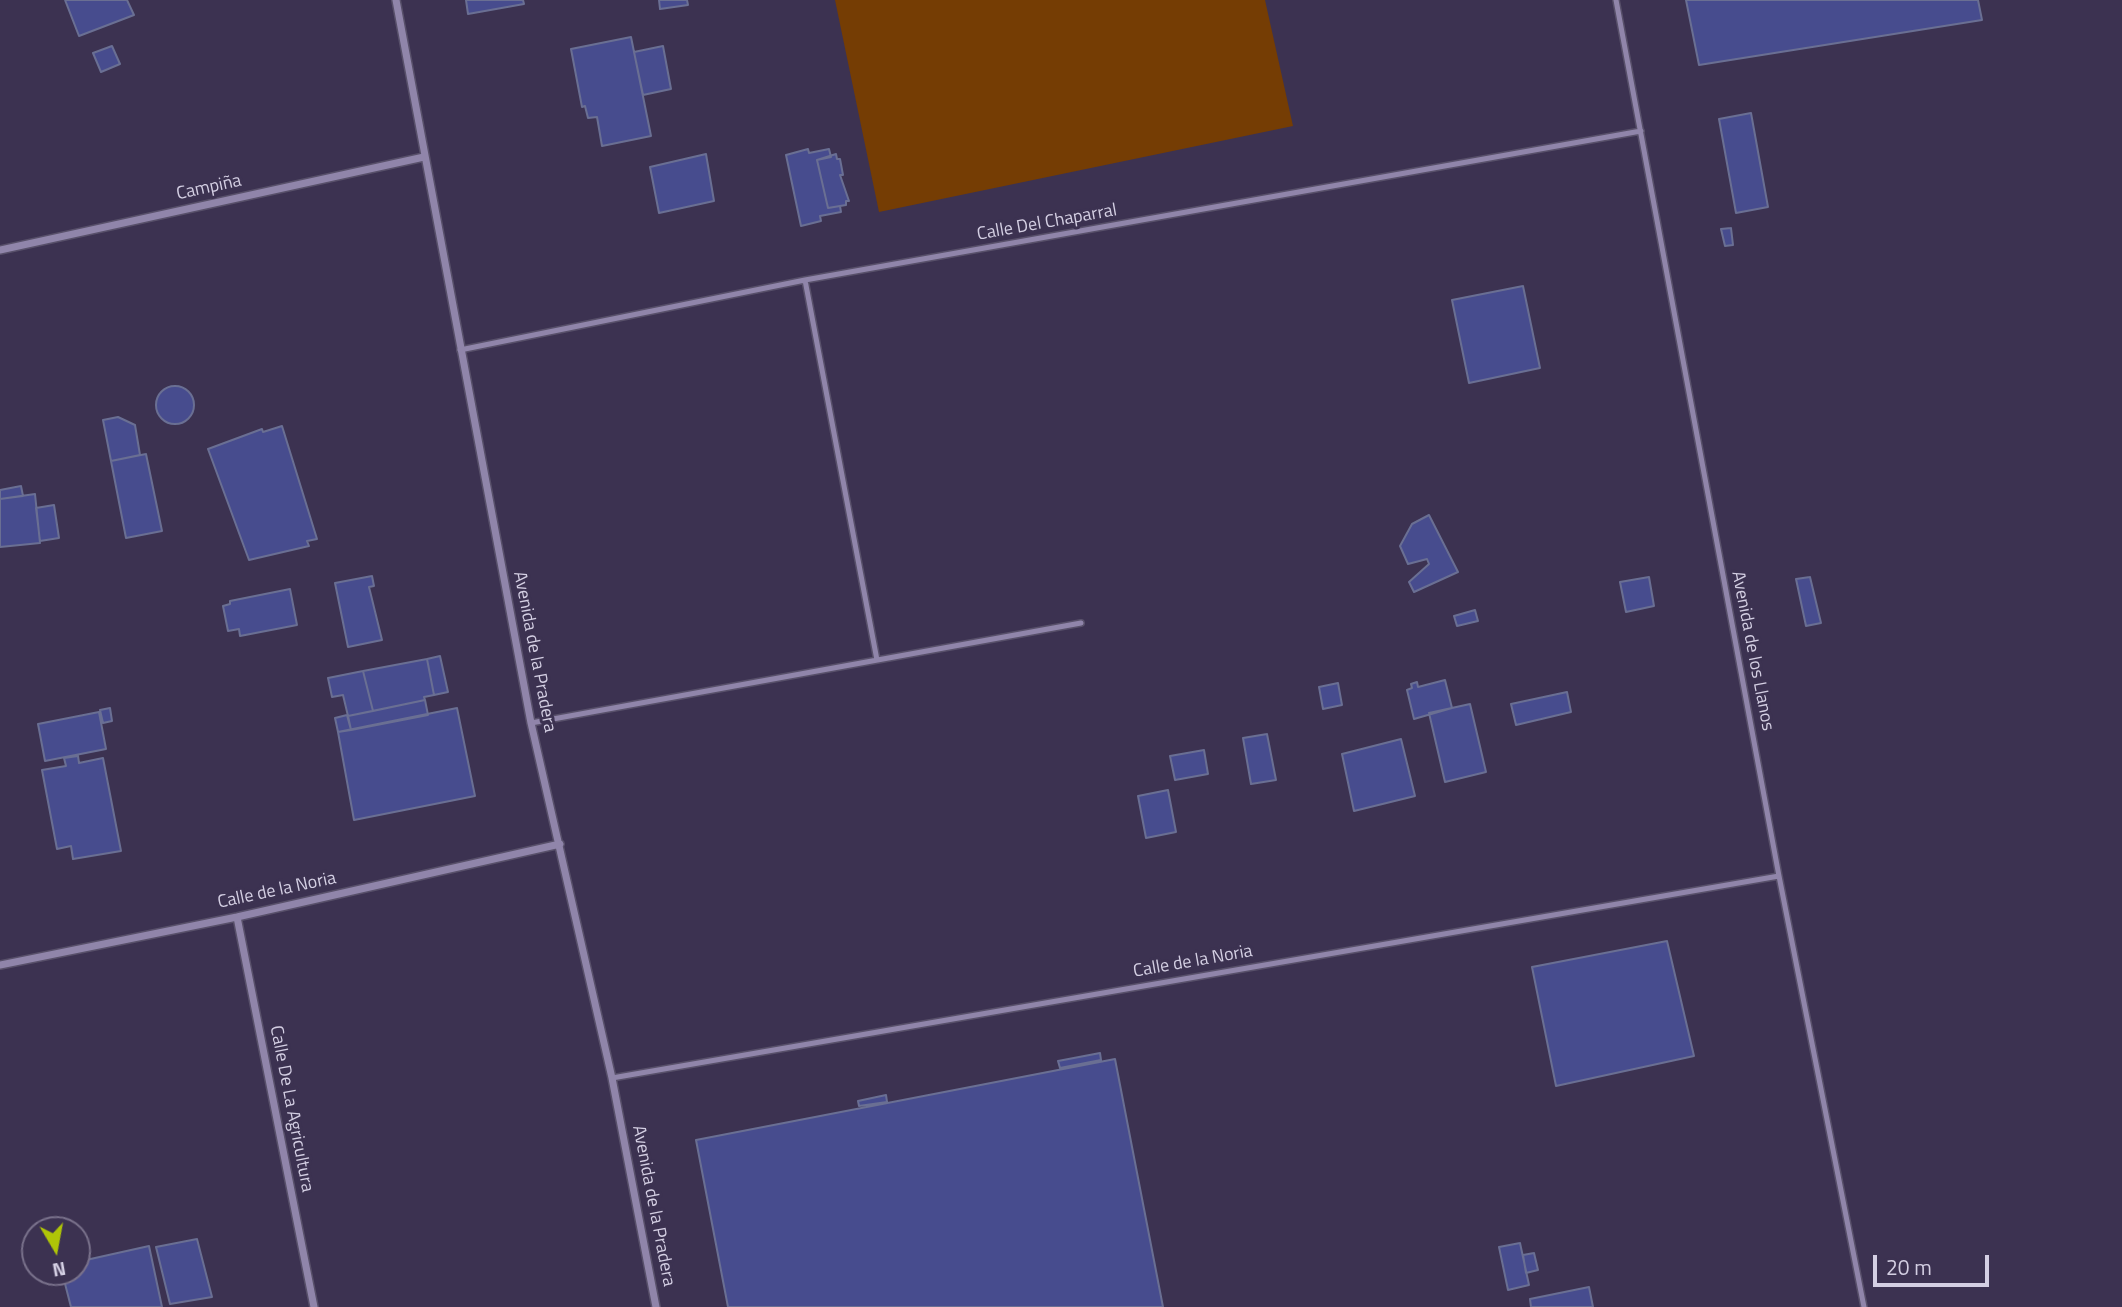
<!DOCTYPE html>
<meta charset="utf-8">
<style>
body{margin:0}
#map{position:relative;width:2122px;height:1307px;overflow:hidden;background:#3c3251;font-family:"Titillium Web",sans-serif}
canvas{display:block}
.north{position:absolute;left:21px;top:1216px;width:70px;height:70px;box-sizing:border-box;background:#3c3251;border:2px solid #79718b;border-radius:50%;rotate:170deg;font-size:19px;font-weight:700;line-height:28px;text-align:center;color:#d4cfe3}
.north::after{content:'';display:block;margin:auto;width:24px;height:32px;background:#afc507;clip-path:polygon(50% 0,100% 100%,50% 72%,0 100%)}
.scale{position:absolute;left:1873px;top:1255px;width:116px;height:32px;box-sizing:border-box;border:4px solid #d4cfe3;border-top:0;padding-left:9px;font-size:21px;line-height:24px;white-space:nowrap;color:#d4cfe3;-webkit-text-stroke:5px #3c3251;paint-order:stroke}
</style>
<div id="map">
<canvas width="2122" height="1307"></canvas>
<div class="north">N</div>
<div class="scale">20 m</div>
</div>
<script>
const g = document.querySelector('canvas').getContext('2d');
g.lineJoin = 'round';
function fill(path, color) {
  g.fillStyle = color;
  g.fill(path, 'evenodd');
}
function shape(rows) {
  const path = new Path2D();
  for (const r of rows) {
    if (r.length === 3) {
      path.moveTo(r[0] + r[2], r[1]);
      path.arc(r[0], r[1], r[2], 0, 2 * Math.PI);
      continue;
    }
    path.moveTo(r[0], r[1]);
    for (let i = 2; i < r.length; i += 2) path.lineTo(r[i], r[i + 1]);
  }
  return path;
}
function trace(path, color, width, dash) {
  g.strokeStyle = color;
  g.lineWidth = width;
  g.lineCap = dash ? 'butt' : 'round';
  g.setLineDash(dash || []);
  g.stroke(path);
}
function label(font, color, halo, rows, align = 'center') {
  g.font = font + ' "Titillium Web",sans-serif';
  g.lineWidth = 6;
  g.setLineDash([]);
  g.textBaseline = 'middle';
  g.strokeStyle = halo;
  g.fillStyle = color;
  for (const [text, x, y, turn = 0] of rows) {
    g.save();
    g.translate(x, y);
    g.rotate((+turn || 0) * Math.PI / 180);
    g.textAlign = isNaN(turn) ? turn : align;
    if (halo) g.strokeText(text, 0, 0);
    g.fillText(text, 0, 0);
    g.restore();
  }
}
fill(shape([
 [835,0,1265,0,1293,126,879,212]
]), '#753d04');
const building = shape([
 [65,0,127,0,134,15,79,36,65,0],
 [466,0,523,0,524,4,468,14,466,0],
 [659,0,687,0,688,5,660,9,659,0],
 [1686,0,1978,0,1982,20,1699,65,1686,0],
 [631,37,651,136,602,146,597,117,588,118,585,106,582,107,571,49,631,37],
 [112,46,120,64,101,72,93,53,112,46],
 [663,46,671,89,643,95,634,52,663,46],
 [1751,113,1768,207,1736,213,1719,119,1751,113],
 [808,149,809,153,829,149,831,157,817,160,828,208,840,206,841,212,820,216,821,221,801,226,786,155,808,149],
 [706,154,714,201,659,213,650,167,706,154],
 [836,154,837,159,840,159,843,175,840,175,849,201,846,201,846,205,828,208,817,160,836,154],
 [1731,228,1733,245,1725,246,1721,229,1731,228],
 [1523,286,1540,368,1469,383,1452,300,1523,286],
 [175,405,19],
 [118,417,135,425,140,455,111,461,103,420,118,417],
 [282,426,317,539,307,541,309,546,249,560,208,449,262,429,263,432,282,426],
 [146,454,162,531,126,538,111,461,146,454],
 [21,486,23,496,0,499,0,490,21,486],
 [35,494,40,543,0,547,0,499,35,494],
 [54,505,59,538,40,541,36,508,54,505],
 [1429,515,1458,572,1414,592,1409,582,1429,564,1427,559,1408,564,1400,546,1412,524,1429,515],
 [372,576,374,586,369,587,382,640,348,647,335,583,372,576],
 [1649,577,1654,606,1626,612,1620,582,1649,577],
 [1810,577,1821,623,1806,626,1796,579,1810,577],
 [290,589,297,625,240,636,239,629,228,631,223,606,230,604,230,601,290,589],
 [1475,610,1478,621,1457,626,1454,616,1475,610],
 [440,656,448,692,434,695,427,659,440,656],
 [427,659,434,695,424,697,425,700,373,711,363,671,427,659],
 [363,671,373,711,348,716,343,695,332,697,328,678,363,671],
 [1445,680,1452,708,1414,719,1407,690,1412,688,1411,684,1417,682,1418,687,1445,680],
 [1338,683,1342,705,1323,709,1319,687,1338,683],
 [1567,692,1571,712,1516,725,1511,704,1567,692],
 [425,700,428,715,351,730,348,716,425,700],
 [1470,704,1486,772,1445,782,1429,713,1470,704],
 [110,708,112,721,103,723,100,710,110,708],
 [457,708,475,796,354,820,338,732,457,708],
 [99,712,106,749,45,761,38,724,99,712],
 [347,715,351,730,338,732,335,718,347,715],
 [1267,734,1276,780,1251,784,1243,738,1267,734],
 [1401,739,1415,796,1354,811,1342,754,1401,739],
 [1204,750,1208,774,1175,780,1170,756,1204,750],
 [78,756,79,763,103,758,121,851,73,859,71,846,57,849,42,770,66,766,64,758,78,756],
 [1168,790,1176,832,1146,838,1138,796,1168,790],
 [1667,941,1694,1056,1556,1086,1532,967,1667,941],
 [1100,1053,1101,1060,1060,1068,1058,1061,1100,1053],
 [1115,1059,1163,1307,728,1307,696,1140,1115,1059],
 [886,1095,887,1102,859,1106,858,1101,886,1095],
 [197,1239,212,1297,170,1304,156,1247,197,1239],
 [1520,1243,1529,1285,1508,1290,1499,1247,1520,1243],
 [149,1246,162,1307,71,1307,62,1272,77,1272,77,1262,149,1246],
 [1534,1253,1538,1270,1526,1273,1523,1255,1534,1253],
 [1589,1287,1593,1307,1531,1307,1530,1299,1589,1287]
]);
fill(building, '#474c8e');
trace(building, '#6a6f93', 2);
const lane = shape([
 [1616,0,1779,876,1864,1307],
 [805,280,877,660],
 [460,350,805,280,1641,131],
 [531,723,1081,623],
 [612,1078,1779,876]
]);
const street = shape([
 [396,0,531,723,612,1078,656,1307],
 [0,250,424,157],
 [237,917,314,1307],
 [0,965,237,917,560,844]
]);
trace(lane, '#58506a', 8);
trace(street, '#58506a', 10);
trace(lane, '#9085aa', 5);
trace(street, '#9085aa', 7);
label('18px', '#d4cfe3', '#3c3251', [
 ["Campiña",209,188,-12],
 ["Calle Del Chaparral",1047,223,-10],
 ["Avenida de los Llanos",1752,651,79],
 ["Avenida de la Pradera",534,652,79],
 ["Calle de la Noria",277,891,-12],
 ["Calle de la Noria",1193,962,-10],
 ["Calle De La Agricultura",291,1109,79],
 ["Avenida de la Pradera",653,1206,79]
]);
</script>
